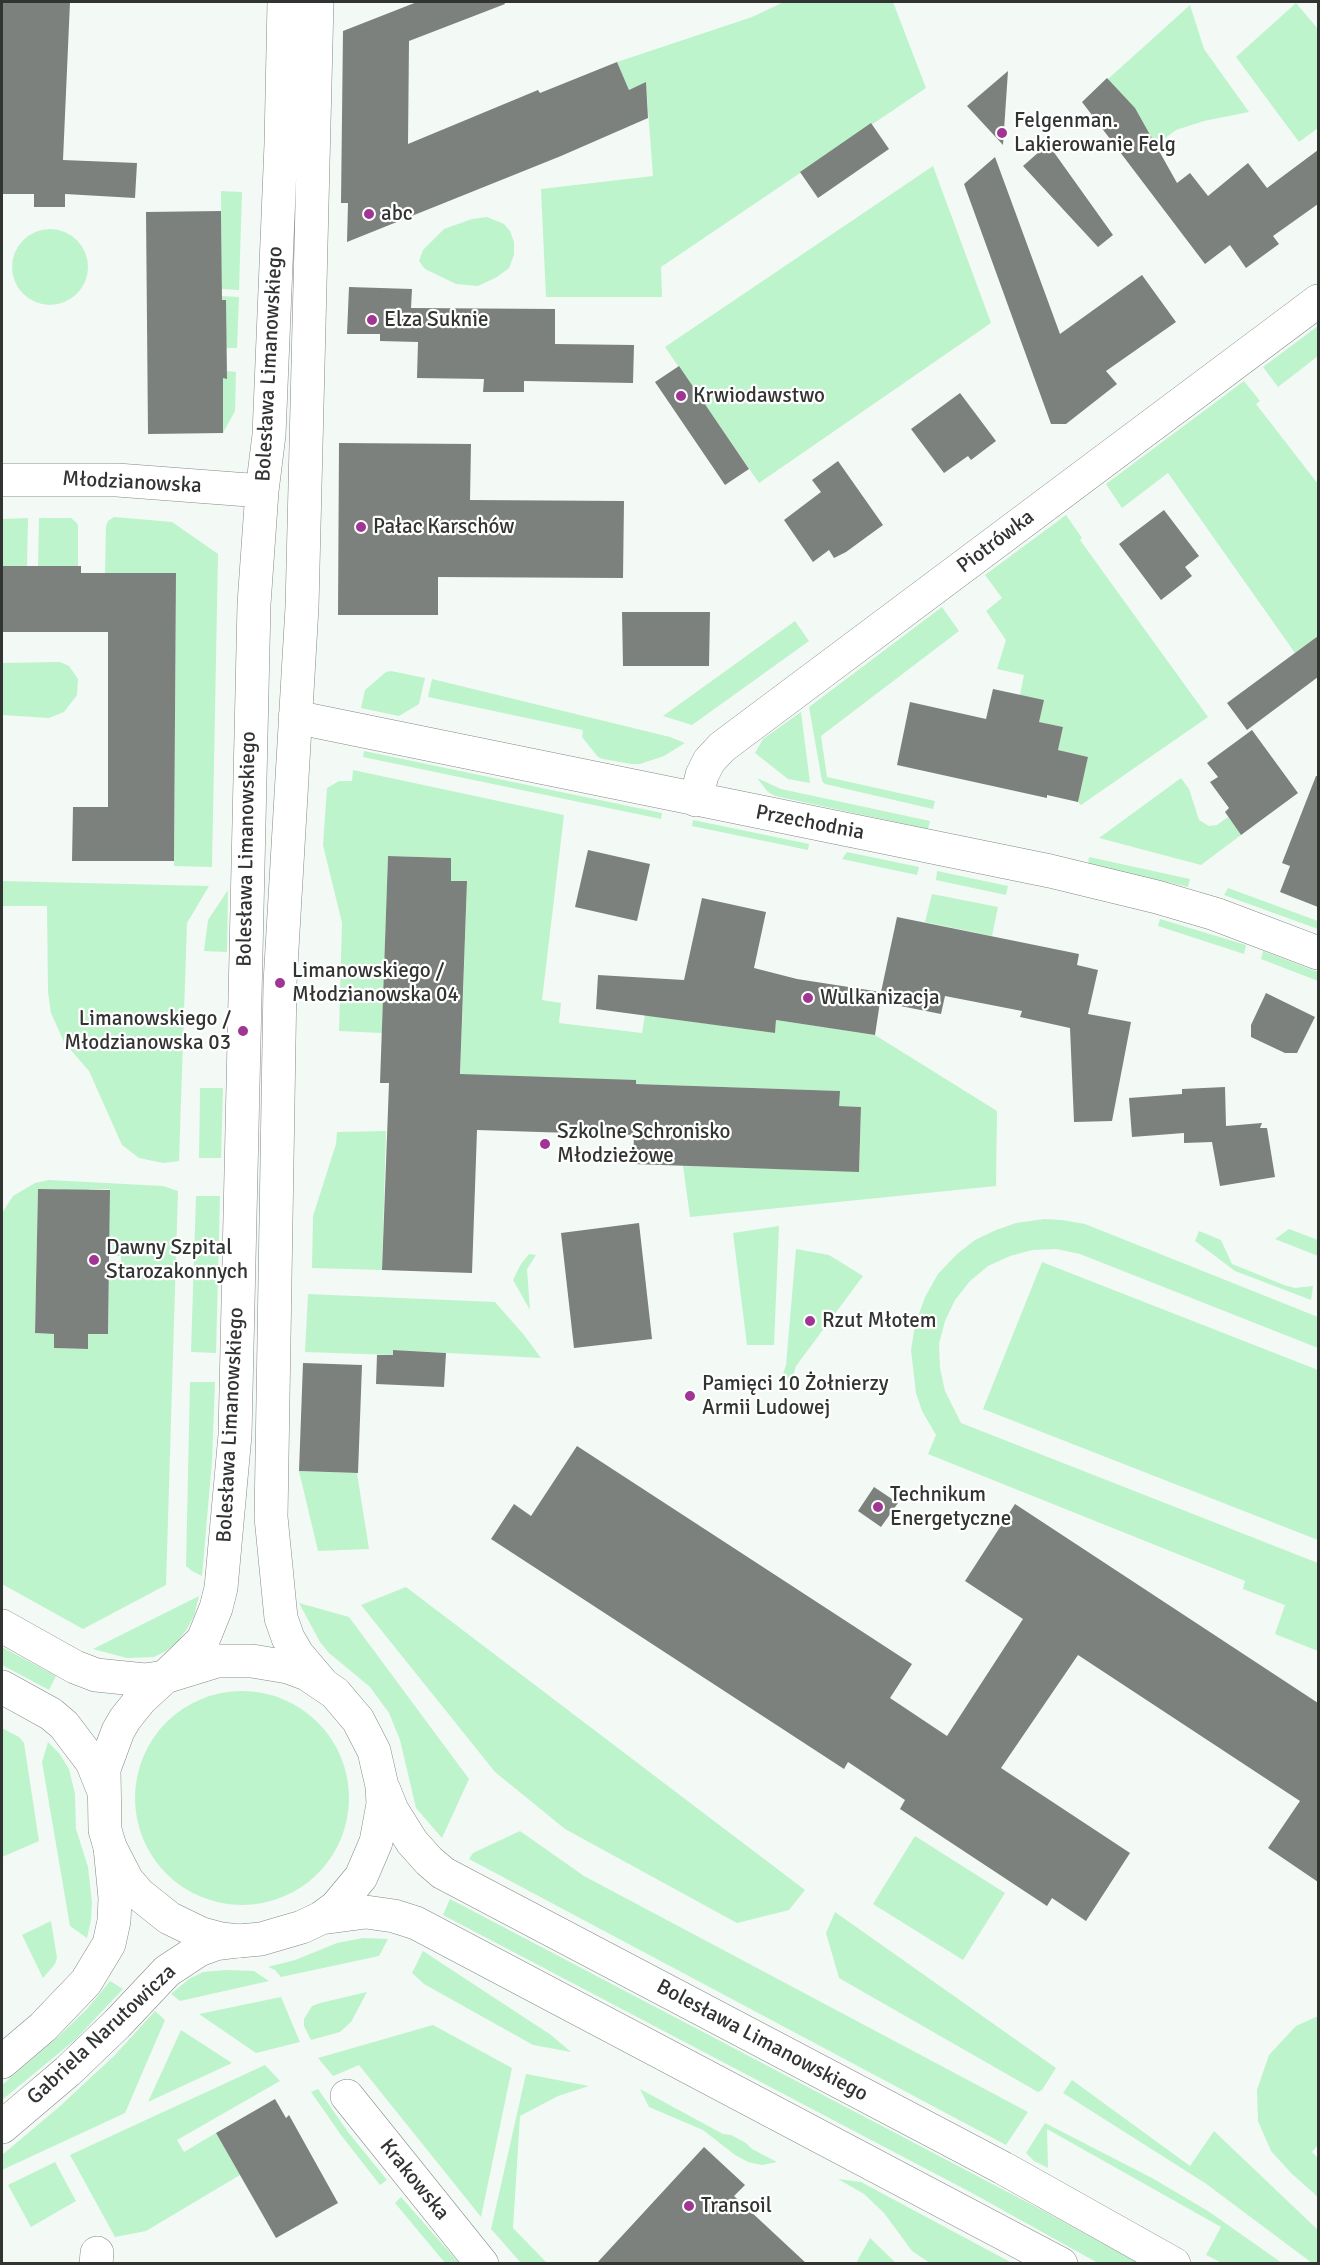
<!DOCTYPE html>
<meta charset="utf-8">
<style>
body{margin:0}
#map{position:relative;width:1320px;height:2265px;overflow:hidden;background:#f3f9f5;font-family:Signika,sans-serif}
canvas{display:block}
.frame{position:absolute;inset:0;border:3px solid #323432;pointer-events:none}
</style>
<div id="map">
<canvas width="1320" height="2265"></canvas>
<div class="frame"></div>
</div>
<script>
const g = document.querySelector('canvas').getContext('2d');
g.lineJoin = 'round';
function fill(path, color) {
  g.fillStyle = color;
  g.fill(path, 'evenodd');
}
function shape(rows) {
  const path = new Path2D();
  for (const r of rows) {
    if (r.length === 3) {
      path.moveTo(r[0] + r[2], r[1]);
      path.arc(r[0], r[1], r[2], 0, 2 * Math.PI);
      continue;
    }
    path.moveTo(r[0], r[1]);
    for (let i = 2; i < r.length; i += 2) path.lineTo(r[i], r[i + 1]);
  }
  return path;
}
function trace(path, color, width, dash) {
  g.strokeStyle = color;
  g.lineWidth = width;
  g.lineCap = dash ? 'butt' : 'round';
  g.setLineDash(dash || []);
  g.stroke(path);
}
function label(font, color, halo, rows, align = 'center') {
  g.font = font + ' Signika,sans-serif';
  g.lineWidth = 4.5;
  g.setLineDash([]);
  g.textBaseline = 'middle';
  g.strokeStyle = halo;
  g.fillStyle = color;
  for (const [text, x, y, turn = 0] of rows) {
    g.save();
    g.translate(x, y);
    g.rotate((+turn || 0) * Math.PI / 180);
    g.textAlign = isNaN(turn) ? turn : align;
    if (halo) g.strokeText(text, 0, 0);
    g.fillText(text, 0, 0);
    g.restore();
  }
}
fill(shape([
 [784,2,893,2,926,88,661,267,662,297,546,297,541,189,653,176,646,83,629,90,617,62,752,17],
 [1296,3,1318,29,1318,128,1299,142,1236,57],
 [1190,5,1204,49,1249,112,1204,121,1176,130,1156,145,1108,79],
 [933,166,991,323,759,483,665,347],
 [221,191,242,192,239,290,222,289],
 [487,217,504,224,510,231,514,242,514,255,509,268,497,277,478,286,456,284,425,269,419,261,423,250,444,229,472,219],
 [50,267,38],
 [222,296,239,297,237,348,222,348,226,300,222,300],
 [1318,326,1318,356,1278,387,1263,367],
 [227,371,236,372,235,411,223,433,223,378,226,378],
 [1244,381,1260,401,1256,404,1318,484,1318,636,1295,653,1168,473,1122,508,1106,484],
 [1066,515,1082,538,1080,540,1208,717,1081,805,1078,802,1088,757,1058,750,1063,727,1039,722,1020,695,1024,675,997,669,1006,640,986,611,1002,598,985,575],
 [114,517,172,522,218,554,212,867,174,866,176,573,105,573,106,526,108,521],
 [28,518,27,566,2,566,2,519],
 [39,518,71,518,77,523,78,526,78,566,38,566],
 [942,607,959,631,821,736,827,777,935,801,933,809,825,784,822,781,809,707],
 [795,621,809,641,692,725,663,716],
 [60,662,69,666,78,679,77,695,64,712,49,718,2,715,2,663],
 [391,671,425,678,419,704,399,716,361,708,365,690,386,672],
 [432,679,670,737,685,743,664,756,640,764,631,764,603,759,598,757,582,737,583,730,428,697],
 [801,712,810,783,788,779,755,753,763,739],
 [364,751,662,813,661,819,363,757],
 [353,770,564,815,542,1000,561,1003,559,1023,642,1033,645,1015,775,1033,776,1020,875,1035,997,1111,996,1186,690,1217,683,1166,859,1171,861,1107,839,1106,839,1091,636,1084,460,1083,467,881,451,881,451,858,388,856,382,1033,339,1031,342,923,323,845,327,788,339,781,352,781],
 [757,778,781,789,930,821,928,829,775,796,768,792],
 [1181,778,1189,789,1199,820,1209,826,1217,825,1228,817,1241,835,1201,865,1099,838],
 [693,820,809,844,808,850,692,826],
 [847,852,919,867,917,875,842,859],
 [1089,857,1190,879,1188,887,1088,864],
 [937,871,1008,886,1006,895,936,880],
 [2,881,209,886,187,923,179,1161,163,1163,139,1158,122,1145,89,1071,64,1042,51,1013,48,992,47,906,2,906],
 [1228,888,1318,921,1318,929,1224,895],
 [228,890,227,952,204,951,208,920],
 [932,894,998,907,992,936,925,922],
 [1160,919,1246,945,1244,954,1158,926],
 [1263,951,1318,972,1318,981,1261,959],
 [200,1088,223,1088,221,1158,199,1158],
 [386,1131,382,1270,312,1268,313,1216,336,1144,337,1132],
 [49,1180,163,1186,178,1191,166,1585,83,1629,2,1584,2,1213,13,1196,35,1183],
 [38,1189,61,1189,61,1206,88,1206,89,1189,110,1189,109,1255,121,1256,121,1270,109,1271,108,1334,88,1334,87,1349,54,1348,54,1334,35,1333],
 [196,1196,220,1196,216,1353,191,1352],
 [1044,1219,1062,1220,1085,1224,1318,1317,1318,1348,1080,1254,1056,1249,1032,1250,1010,1256,988,1266,970,1281,955,1300,945,1321,939,1344,940,1368,945,1391,961,1423,1318,1563,1318,1651,1275,1634,1285,1605,1243,1589,1245,1581,928,1454,936,1435,922,1411,916,1393,911,1350,915,1325,925,1297,938,1274,957,1254,975,1240,996,1230,1016,1223],
 [779,1226,774,1345,747,1345,733,1233],
 [1289,1229,1318,1240,1318,1256,1275,1239],
 [1199,1231,1221,1240,1232,1264,1284,1285,1295,1288,1313,1286,1311,1300,1235,1271,1195,1241],
 [796,1249,829,1255,863,1276,796,1366,792,1379,782,1377,786,1365],
 [529,1254,536,1255,527,1269,530,1310,513,1280,521,1264],
 [1042,1262,1318,1370,1318,1540,983,1409],
 [308,1294,495,1302,524,1335,541,1358,394,1350,393,1355,305,1352],
 [190,1382,215,1382,212,1461,202,1576,192,1571,186,1566],
 [299,1471,357,1473,369,1549,318,1551],
 [406,1587,660,1780,805,1890,789,1910,737,1923,565,1829,495,1772,361,1605],
 [199,1596,194,1616,187,1629,177,1642,166,1651,154,1657,127,1658,93,1649],
 [299,1603,349,1617,469,1779,442,1838,416,1808,400,1740,389,1713,370,1687,329,1653,320,1642],
 [2,1647,56,1676,49,1690,2,1665],
 [242,1798,107],
 [2,1728,19,1737,24,1743,39,1841,2,1857],
 [48,1742,59,1753,69,1769,75,1794,76,1829,88,1867,92,1902,91,1920,87,1938,70,1926,42,1762],
 [520,1831,584,1876,1028,2112,1006,2145,469,1859,473,1853],
 [915,1836,1005,1893,963,1960,873,1904],
 [450,1899,1040,2209,1138,2263,1098,2263,972,2193,443,1915],
 [835,1912,1056,2068,1042,2090,1038,2092,839,1978,826,1933],
 [51,1921,57,1958,55,1964,43,1978,22,1935],
 [363,1938,388,1939,379,1956,281,1977,275,1970,268,1967,295,1960,337,1943],
 [423,1951,551,2035,571,2052,533,2045,424,1984,412,1973],
 [225,1970,254,1971,269,1981,180,2001,171,1994,189,1979,203,1972],
 [110,1981,123,1989,76,2039,2,2100,2,2085,59,2036,87,2009],
 [367,1992,351,2022,340,2032,311,2040,304,2026,304,2019,312,2006,320,2003],
 [281,1997,300,2042,256,2053,199,2014],
 [155,2011,165,2020,125,2113,2,2170,2,2155,59,2107,114,2056],
 [1318,2016,1318,2145,1312,2152,1318,2158,1318,2197,1292,2174,1271,2151,1258,2121,1257,2090,1269,2055,1296,2026],
 [433,2025,512,2068,481,2217,359,2065,333,2076,318,2058],
 [181,2030,232,2063,148,2102],
 [265,2065,280,2081,177,2140,184,2152,216,2133,240,2175,146,2231,115,2237,70,2155],
 [526,2074,589,2086,558,2096,520,2116,513,2228,547,2263,521,2263,491,2229],
 [1072,2080,1190,2166,1214,2131,1318,2230,1318,2263,1312,2263,1205,2183,1063,2093],
 [318,2089,348,2132,387,2180,380,2185,341,2135,311,2092],
 [640,2089,723,2134,731,2135,746,2143,752,2149,777,2162,762,2165,748,2162,735,2155,703,2130,649,2107],
 [1045,2123,1152,2178,1208,2211,1282,2263,1222,2263,1206,2255,1221,2227,1047,2129,1048,2168,1034,2161,1026,2153],
 [55,2162,76,2201,31,2227,8,2185],
 [838,2179,861,2182,1012,2263,930,2263,912,2251,884,2213,864,2194],
 [401,2197,459,2263,445,2263,395,2203],
 [870,2238,896,2263,856,2263]
]), '#bef4cc');
fill(shape([
 [2,2,70,2,63,160,137,163,135,198,65,194,65,207,34,207,34,194,2,194],
 [417,2,504,2,505,4,409,41,408,144,538,90,540,93,617,62,629,90,646,82,648,118,561,156,347,242,348,203,341,203,343,31],
 [1008,71,1003,145,967,106],
 [1107,78,1135,108,1177,183,1190,173,1208,196,1248,163,1267,188,1318,150,1318,204,1273,236,1279,244,1246,268,1230,245,1205,264,1082,102],
 [871,123,889,149,818,198,800,172],
 [1048,144,1113,235,1098,247,1023,166],
 [995,157,1060,334,1142,275,1176,322,1106,371,1117,384,1066,424,1051,424,964,184],
 [221,211,222,300,226,300,227,379,223,378,223,433,148,434,146,212],
 [349,287,412,289,411,308,555,309,555,344,634,345,633,383,524,381,524,392,483,392,484,379,417,378,418,342,380,341,380,334,347,334],
 [679,366,749,469,725,485,655,382],
 [960,393,996,441,971,460,968,456,944,473,911,429],
 [339,443,471,444,470,500,624,501,623,578,438,577,438,615,338,615],
 [838,461,883,525,846,552,834,558,829,550,813,562,784,520,821,492,812,480],
 [1164,510,1199,556,1185,567,1192,576,1161,600,1119,544],
 [2,566,81,566,81,573,176,573,174,861,72,861,73,807,108,807,108,632,2,632],
 [622,612,710,612,709,666,623,666],
 [1318,636,1318,677,1247,730,1227,703],
 [993,689,1044,700,1039,722,1063,727,1058,750,1088,757,1078,802,1047,795,1047,798,897,765,910,702,986,719],
 [1252,730,1298,793,1241,835,1225,812,1229,808,1210,782,1218,777,1207,763],
 [1316,776,1318,776,1318,907,1280,892,1290,866,1282,863],
 [588,850,650,864,637,921,575,907],
 [388,856,451,858,451,881,467,881,460,1074,636,1080,636,1084,840,1091,839,1106,861,1107,859,1172,633,1164,634,1135,477,1130,472,1273,382,1270,389,1083,380,1083],
 [702,898,766,912,754,968,797,979,881,992,897,917,1079,954,1077,965,1098,970,1088,1014,1131,1022,1112,1121,1074,1122,1070,1028,1020,1017,1022,1011,945,996,941,1014,880,1002,875,1035,776,1020,775,1033,596,1009,598,975,684,980],
 [1266,993,1315,1017,1297,1053,1285,1053,1251,1037,1251,1025],
 [1225,1087,1226,1126,1262,1123,1260,1128,1267,1128,1275,1177,1220,1186,1212,1142,1184,1143,1184,1133,1132,1137,1129,1098,1182,1094,1182,1089],
 [38,1189,110,1190,108,1334,88,1334,88,1349,54,1348,54,1334,35,1333],
 [639,1223,652,1339,574,1348,561,1233],
 [393,1350,446,1353,444,1387,376,1384,377,1355,393,1355],
 [303,1363,362,1365,358,1473,299,1471],
 [577,1446,912,1664,890,1698,947,1736,1023,1619,965,1581,1015,1504,1318,1703,1318,1882,1268,1848,1300,1801,1078,1655,1001,1768,1130,1853,1086,1921,1052,1898,1047,1906,900,1809,905,1800,848,1762,844,1769,491,1539,514,1504,531,1516],
 [874,1487,898,1503,881,1527,858,1511],
 [275,2099,286,2118,289,2115,338,2203,276,2238,216,2133],
 [704,2147,745,2185,734,2196,807,2264,596,2264]
]), '#7c817d');
const minor = shape([
 [317,2,302,607,280,983,271,1517,281,1618,288,1638,298,1655,321,1682],
 [2,480,117,480,262,491],
 [295,717,1050,871,1157,897,1215,914,1318,953],
 [696,800,702,775,709,761,722,747,1318,301],
 [165,1677,203,1640,216,1608,221,1588,235,1435,254,604,262,491,269,435,281,144,284,2],
 [2,2062,43,2027,86,1982,109,1944,114,1921,115,1898,110,1847],
 [347,2096,482,2264],
 [2,2127,68,2071,117,2024,167,1971,199,1950,215,1944,239,1941],
 [96,2264,97,2253]
]);
const major = shape([
 [2,1626,75,1667,96,1675,145,1680,165,1677,217,1661,252,1661,288,1667,307,1674,335,1693,358,1720,374,1751,382,1786,383,1804,376,1842,361,1877,336,1907,321,1918,302,1927,261,1939,239,1941,221,1939,202,1934,169,1918,139,1894,127,1880,110,1847,105,1830,104,1769,118,1731,125,1719,141,1699,165,1677],
 [2,1687,51,1714,64,1725,92,1762,104,1792],
 [384,1790,392,1810,412,1842,429,1861,443,1873,1003,2168,1174,2264],
 [321,1918,366,1912,394,1916,416,1923,1061,2264]
]);
trace(minor, '#848985', 34);
trace(major, '#848985', 34);
trace(minor, '#fff', 33);
trace(major, '#fff', 33);
for (const [x, y, r, color] of [
 [1002,133,6,"#a13594"],
 [369,214,6,"#a13594"],
 [372,320,6,"#a13594"],
 [681,396,6,"#a13594"],
 [361,527,6,"#a13594"],
 [280,983,6,"#a13594"],
 [808,998,6,"#a13594"],
 [243,1031,6,"#a13594"],
 [545,1144,6,"#a13594"],
 [94,1260,6,"#a13594"],
 [810,1321,6,"#a13594"],
 [690,1396,6,"#a13594"],
 [878,1507,6,"#a13594"],
 [689,2206,6,"#a13594"]
]) {
  const dot = new Path2D();
  dot.arc(x, y, r, 0, 2 * Math.PI);
  g.fillStyle = color;
  g.fill(dot);
  trace(dot, '#fff', 2);
}
label('21px', '#323432', '#fff', [
 ["Felgenman.",1014,121],
 ["Lakierowanie Felg",1014,145],
 ["abc",381,214],
 ["Elza Suknie",384,320],
 ["Krwiodawstwo",693,396],
 ["Pałac Karschów",373,527],
 ["Limanowskiego /",292,971],
 ["Młodzianowska 04",292,995],
 ["Wulkanizacja",820,998],
 ["Limanowskiego /",231,1019,"right"],
 ["Młodzianowska 03",231,1043,"right"],
 ["Szkolne Schronisko",557,1132],
 ["Młodzieżowe",557,1156],
 ["Dawny Szpital",106,1248],
 ["Starozakonnych",106,1272],
 ["Rzut Młotem",822,1321],
 ["Pamięci 10 Żołnierzy",702,1384],
 ["Armii Ludowej",702,1408],
 ["Technikum",890,1495],
 ["Energetyczne",890,1519],
 ["Transoil",701,2206]
], 'left');
label('21px', '#323432', '#fff', [
 ["Bolesława Limanowskiego",270,364,-87],
 ["Młodzianowska",132,483,3],
 ["Piotrówka",996,542,-37],
 ["Przechodnia",810,823,11],
 ["Bolesława Limanowskiego",247,849,-89],
 ["Bolesława Limanowskiego",231,1425,-87],
 ["Gabriela Narutowicza",102,2035,-43],
 ["Bolesława Limanowskiego",762,2041,28],
 ["Krakowska",414,2180,51]
]);
</script>
